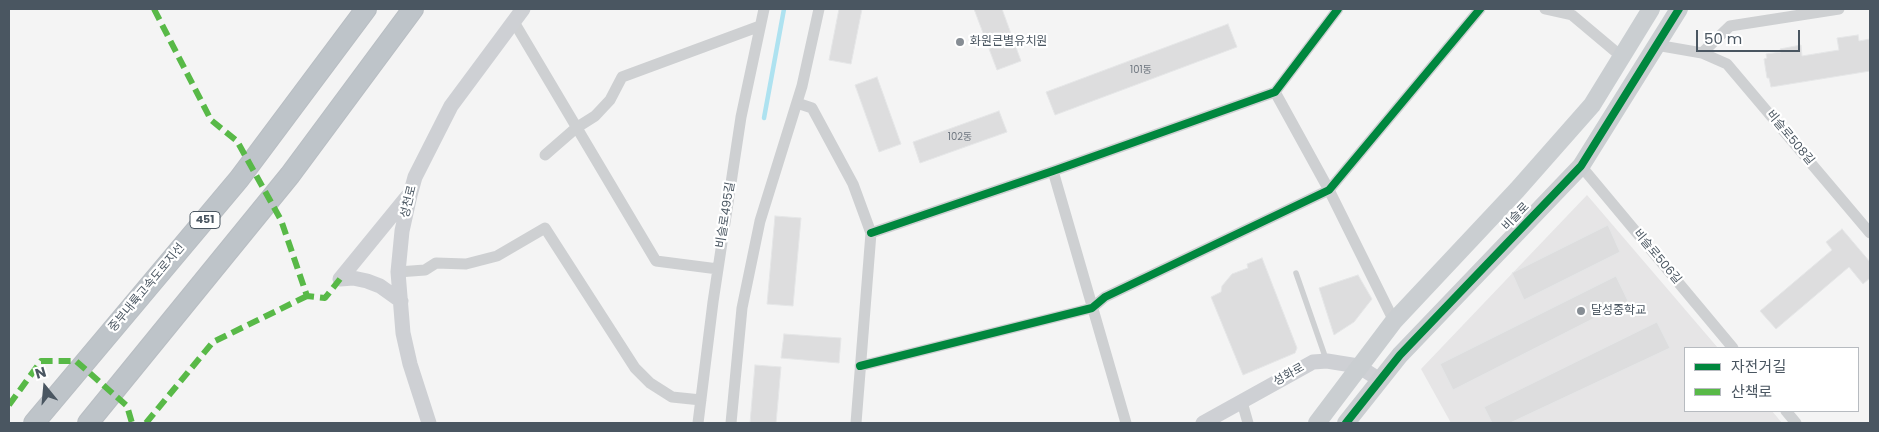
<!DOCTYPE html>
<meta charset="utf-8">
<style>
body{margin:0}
#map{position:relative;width:1879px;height:432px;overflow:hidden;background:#f4f4f4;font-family:Poppins,"Noto Sans KR",sans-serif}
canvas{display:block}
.frame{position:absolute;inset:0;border:10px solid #4a5661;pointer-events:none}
.legend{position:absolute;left:1684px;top:347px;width:175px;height:65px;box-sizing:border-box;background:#fff;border:1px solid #b7bbc0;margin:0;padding:6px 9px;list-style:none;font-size:15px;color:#4a5661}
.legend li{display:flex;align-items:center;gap:10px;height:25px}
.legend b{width:25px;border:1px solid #b7bbc0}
.north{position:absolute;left:20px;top:362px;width:50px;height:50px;-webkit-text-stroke:4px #fff;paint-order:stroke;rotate:343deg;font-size:14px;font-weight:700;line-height:20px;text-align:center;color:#4a5661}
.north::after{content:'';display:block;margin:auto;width:18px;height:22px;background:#4a5661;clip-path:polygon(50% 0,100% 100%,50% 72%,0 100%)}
.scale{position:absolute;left:1696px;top:30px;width:104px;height:22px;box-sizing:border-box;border:2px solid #4a5661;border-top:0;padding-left:6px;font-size:15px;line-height:18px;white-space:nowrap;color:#4a5661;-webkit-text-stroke:4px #fff;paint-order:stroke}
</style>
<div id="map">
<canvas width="1879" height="432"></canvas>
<div class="frame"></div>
<ul class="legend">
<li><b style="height:6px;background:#00873e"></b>자전거길</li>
<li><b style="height:6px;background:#58b947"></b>산책로</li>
</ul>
<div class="north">N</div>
<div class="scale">50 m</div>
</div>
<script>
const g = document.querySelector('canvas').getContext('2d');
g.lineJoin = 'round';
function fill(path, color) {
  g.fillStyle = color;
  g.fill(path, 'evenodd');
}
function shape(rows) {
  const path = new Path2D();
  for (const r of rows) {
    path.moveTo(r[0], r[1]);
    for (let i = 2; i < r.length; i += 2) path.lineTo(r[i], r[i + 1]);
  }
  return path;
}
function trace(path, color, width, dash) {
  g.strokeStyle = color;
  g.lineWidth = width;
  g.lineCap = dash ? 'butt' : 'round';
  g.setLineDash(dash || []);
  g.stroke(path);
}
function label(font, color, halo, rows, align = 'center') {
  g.font = font + ' Poppins,"Noto Sans KR",sans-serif';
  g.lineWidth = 4.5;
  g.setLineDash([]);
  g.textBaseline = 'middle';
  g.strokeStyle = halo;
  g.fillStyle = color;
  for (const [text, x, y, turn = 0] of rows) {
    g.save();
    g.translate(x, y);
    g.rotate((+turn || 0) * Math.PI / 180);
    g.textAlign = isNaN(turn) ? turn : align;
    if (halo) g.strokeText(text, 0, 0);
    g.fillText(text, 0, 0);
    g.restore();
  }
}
fill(shape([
 [1587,195,1718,348,1685,348,1685,411,1772,411,1782,423,1451,423,1421,369]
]), '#e6e5e6');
trace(shape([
 [764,118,784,9]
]), '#aee2f0', 4.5);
const building = shape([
 [839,9,862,9,851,64,829,60,839,9],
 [974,9,1002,9,1021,61,997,70,974,9],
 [1228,24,1237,47,1055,115,1046,92,1228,24],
 [1858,35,1859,41,1870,39,1870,71,1771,87,1769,78,1767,78,1764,59,1767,58,1766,54,1781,52,1780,49,1801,45,1802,56,1839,50,1837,38,1858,35],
 [877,77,901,144,879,152,855,85,877,77],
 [999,111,1007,132,920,163,913,142,999,111],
 [775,216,801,218,793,306,767,304,775,216],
 [1608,225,1620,252,1524,300,1512,273,1608,225],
 [1842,229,1870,262,1870,278,1863,284,1849,267,1776,329,1760,311,1832,250,1826,242,1842,229],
 [1262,258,1297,348,1295,353,1243,375,1211,297,1221,292,1222,286,1232,274,1248,268,1247,264,1262,258],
 [1358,275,1372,299,1354,322,1334,335,1319,288,1358,275],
 [1616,276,1628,301,1453,390,1440,364,1616,276],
 [1657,322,1670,348,1510,423,1492,423,1484,407,1657,322],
 [784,334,841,338,839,363,781,358,784,334],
 [755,365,781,367,776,423,750,423,755,365]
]);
fill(building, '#ddddde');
trace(building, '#e5e6e7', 1);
const motorway = shape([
 [34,423,239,179,366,9],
 [88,423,290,175,413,9]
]);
trace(motorway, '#b9bec3', 22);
trace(shape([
 [1296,273,1326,359]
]), '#ced0d2', 5.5);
trace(shape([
 [1545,9,1572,15,1622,57],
 [514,22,656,261,718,269],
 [1656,45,1702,53,1730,26,1839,9],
 [1702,53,1727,64,1870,233],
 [1275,92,1329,190,1394,321],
 [797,103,812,108,853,184,871,233,856,423],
 [545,155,576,128,595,116,610,100,622,77,760,26],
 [1581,166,1733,348],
 [1053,171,1126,423],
 [871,233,1053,171,1275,92,1338,9],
 [398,272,425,270,436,263,466,264,497,256,545,228,635,368,650,383,672,397,701,400],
 [860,366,1092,308,1105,297,1329,190,1480,9],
 [1242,402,1248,423],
 [1786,411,1796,423],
 [698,423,713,302,741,117,764,9],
 [731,423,742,308,760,221,802,86,819,9]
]), '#ced0d2', 11);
trace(shape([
 [340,279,407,197],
 [340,279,353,278,367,281,380,286,401,301],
 [429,423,410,364,403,333,398,272,402,231,410,195,415,177,451,106,523,9],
 [1203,423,1313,362,1327,361,1358,366,1380,380]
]), '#ced0d4', 15);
trace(shape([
 [1317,423,1394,321,1517,190,1592,105,1651,9],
 [1346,423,1400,355,1581,166,1679,9]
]), '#caced1', 18);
trace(motorway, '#bec4c9', 20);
trace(shape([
 [154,9,211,120,237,141,281,220,307,296,325,298,340,279],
 [9,405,41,361,76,361,127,406,132,423],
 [146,423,213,342,307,296,312,297]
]), '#58b947', 6, [12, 6]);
trace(shape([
 [871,233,1053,171,1275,92,1338,9],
 [860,366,1092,308,1105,297,1329,190,1480,9],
 [1346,423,1400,355,1581,166,1679,9]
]), '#00873e', 8);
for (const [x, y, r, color] of [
 [960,42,5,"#868d94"],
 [1581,311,5,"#868d94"]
]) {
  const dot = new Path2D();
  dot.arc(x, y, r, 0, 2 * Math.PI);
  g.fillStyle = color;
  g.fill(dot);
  trace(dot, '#fff', 2);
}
label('10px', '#707881', null, [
 ["101동",1141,70],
 ["102동",960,137]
]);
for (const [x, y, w] of [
 [205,220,30]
]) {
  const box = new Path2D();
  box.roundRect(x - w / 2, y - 8.5, w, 17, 4);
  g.fillStyle = '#fff';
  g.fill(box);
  trace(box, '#4a5661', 1);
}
label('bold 11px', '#4a5661', null, [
 ["451",205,220]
]);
label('12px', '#4a5661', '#fff', [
 ["화원큰별유치원",970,42],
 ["달성중학교",1591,311]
], 'left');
label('12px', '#4a5661', '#fff', [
 ["비슬로508길",1790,138,50],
 ["성천로",409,202,-76],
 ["비슬로495길",726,215,-81],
 ["비슬로",1516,217,-46],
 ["비슬로506길",1657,257,50],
 ["중부내륙고속도로지선",147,288,-50],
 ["성화로",1289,375,-29]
]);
</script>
